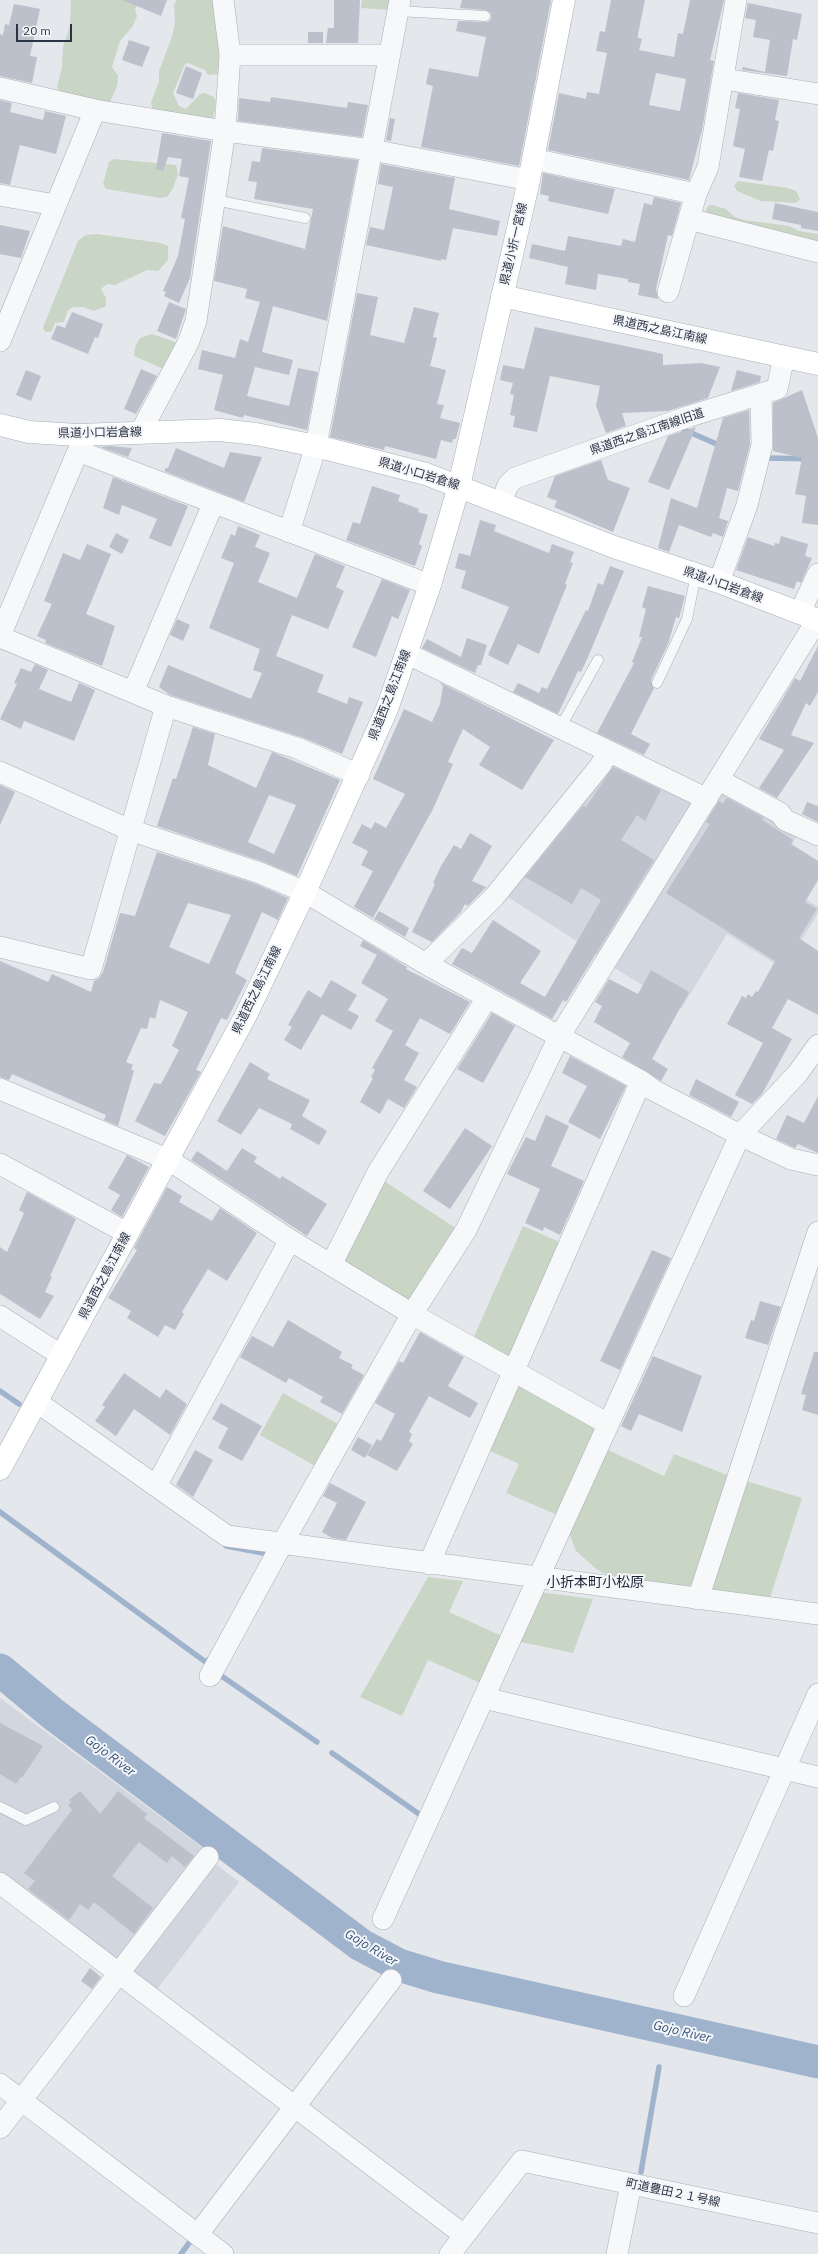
<!DOCTYPE html>
<meta charset="utf-8">
<style>
body{margin:0}
#map{position:relative;width:818px;height:2254px;overflow:hidden;background:#e4e7ec;font-family:"IBM Plex Sans",sans-serif}
canvas{display:block}
.scale{position:absolute;left:16px;top:24px;width:56px;height:18px;box-sizing:border-box;border:2px solid #2b3445;border-top:0;padding-left:5px;font-size:12px;line-height:14px;white-space:nowrap;color:#2b3445;-webkit-text-stroke:3px #f4f6f9;paint-order:stroke}
</style>
<div id="map">
<canvas width="818" height="2254"></canvas>
<div class="scale">20 m</div>
</div>
<script>
const g = document.querySelector('canvas').getContext('2d');
g.lineJoin = 'round';
function fill(path, color) {
  g.fillStyle = color;
  g.fill(path, 'evenodd');
}
function shape(rows) {
  const path = new Path2D();
  for (const r of rows) {
    path.moveTo(r[0], r[1]);
    for (let i = 2; i < r.length; i += 2) path.lineTo(r[i], r[i + 1]);
  }
  return path;
}
function trace(path, color, width, dash) {
  g.strokeStyle = color;
  g.lineWidth = width;
  g.lineCap = dash ? 'butt' : 'round';
  g.setLineDash(dash || []);
  g.stroke(path);
}
function label(font, color, halo, rows, align = 'center') {
  g.font = font + ' "IBM Plex Sans","Noto Sans JP",sans-serif';
  g.lineWidth = 4;
  g.setLineDash([]);
  g.textBaseline = 'middle';
  g.strokeStyle = halo;
  g.fillStyle = color;
  for (const [text, x, y, turn = 0] of rows) {
    g.save();
    g.translate(x, y);
    g.rotate((+turn || 0) * Math.PI / 180);
    g.textAlign = isNaN(turn) ? turn : align;
    if (halo) g.strokeText(text, 0, 0);
    g.fillText(text, 0, 0);
    g.restore();
  }
}
fill(shape([
 [616,759,693,798,695,806,600,956,503,894],
 [724,788,798,834,776,871,797,893,818,907,818,913,784,969,727,934,681,1009,613,967],
 [0,1698,203,1848,121,1958,112,1959,0,1875],
 [213,1862,239,1882,155,1992,136,1978,133,1968]
]), '#d2d6de');
fill(shape([
 [71,0,139,0,135,10,137,16,133,26,120,41,112,67,118,75,117,86,110,102,106,104,60,93,57,87,62,67,63,47,70,26],
 [177,0,213,0,221,61,219,74,208,75,205,70,188,63,185,64,173,93,179,106,186,109,200,94,204,93,214,97,216,101,213,120,158,112,152,108,151,102,159,82,159,71,172,37,175,23,174,5],
 [362,0,393,0,391,10,361,8],
 [114,159,176,165,178,174,173,188,167,197,161,198,106,189,103,184,109,162],
 [738,181,788,188,796,191,800,199,796,203,761,201,737,191,734,186],
 [712,205,726,209,735,217,744,220,789,226,799,231,818,234,818,245,708,216,706,211,708,206],
 [97,234,161,243,168,246,168,260,158,271,147,270,115,285,107,284,101,289,106,298,106,306,94,311,83,307,73,307,68,310,64,322,55,323,51,332,46,332,43,329,44,325,78,241,86,235],
 [152,334,175,342,178,346,166,370,134,356,135,347,140,338],
 [381,1179,457,1229,412,1300,404,1302,343,1265],
 [523,1226,562,1243,510,1360,472,1341],
 [522,1382,596,1425,599,1432,560,1516,506,1493,519,1464,486,1449,513,1385],
 [283,1393,340,1425,317,1467,260,1435],
 [606,1449,664,1476,674,1454,732,1477,696,1585,689,1590,613,1579,595,1568,576,1551,569,1532],
 [743,1480,802,1498,769,1601,711,1592],
 [428,1577,463,1581,449,1612,504,1637,483,1684,428,1660,402,1716,360,1697],
 [538,1592,593,1599,573,1653,516,1641]
]), '#c9d6c5');
trace(shape([
 [680,428,721,446],
 [766,458,818,459],
 [0,1391,19,1404],
 [0,1512,207,1663,209,1659],
 [226,1546,263,1553],
 [223,1677,317,1742],
 [332,1753,419,1814],
 [666,2038,671,2029],
 [641,2172,659,2067],
 [181,2254,192,2239]
]), '#9fb4cc', 5.5);
trace(shape([
 [0,1670,53,1714,361,1945,399,1965,438,1977,818,2062]
]), '#9fb4cc', 33);
fill(shape([
 [122,0,167,0,161,16],
 [334,0,360,0,358,43,326,43,328,28,334,28],
 [462,0,551,0,519,166,421,147,433,86,426,84,429,68,478,77,486,37,456,31,458,21,488,22,491,19,491,13,485,10,460,8],
 [611,0,645,0,638,34,638,38,642,39,639,50,674,57,678,33,683,34,690,0,724,0,710,60,714,61,702,130,689,180,548,150,559,93,586,99,587,92,599,94,607,53,596,51,600,31,605,32],
 [656,73,686,79,680,111,649,105],
 [748,3,802,14,797,40,793,39,787,76,742,70,743,67,765,72,770,40,753,37,756,20,745,18],
 [14,4,40,9,30,56,37,57,32,83,0,76,0,34,3,35,5,24,9,25],
 [308,32,323,32,323,43,308,43],
 [129,40,150,47,142,67,122,60],
 [186,66,202,73,193,99,176,93],
 [738,93,779,100,775,120,779,121,773,151,769,150,762,181,739,177,745,149,733,146,740,109,735,108],
 [271,97,347,108,348,102,368,105,362,137,238,121,239,98,270,102],
 [0,100,12,103,10,112,43,120,45,111,66,116,56,154,20,145,10,185,0,183],
 [390,118,395,119,391,141,386,140],
 [162,133,211,141,190,278,179,303,164,296,166,292,163,291,178,256,185,219,181,218,189,178,179,176,182,159,168,157,163,171,156,169],
 [262,148,358,160,327,321,273,306,262,352,293,360,289,375,255,367,247,396,289,406,298,368,318,372,307,430,244,415,243,418,214,410,223,375,198,369,202,350,235,358,240,339,248,342,260,302,245,298,247,289,214,281,223,226,305,249,313,209,254,199,257,182,248,181,252,161,260,162],
 [381,164,455,178,449,209,500,221,497,236,453,228,446,260,441,259,441,261,366,245,370,227,384,230,393,187,378,184],
 [543,173,615,189,608,214,548,201,549,196,540,194],
 [654,197,681,203,672,236,668,235,656,289,658,299,638,295,640,284,628,282,628,279,598,274,596,290,565,284,568,267,529,258,532,244,565,251,568,236,621,246,623,239,635,242,644,203,652,205],
 [775,203,818,212,818,231,801,228,801,225,772,219],
 [0,225,30,231,21,258,0,254],
 [357,293,378,297,370,335,404,343,414,307,439,313,433,337,437,338,430,366,446,370,437,404,444,405,440,418,460,423,456,439,453,439,452,443,441,440,436,459,385,446,384,450,330,437],
 [169,302,186,309,176,339,157,331],
 [72,312,103,324,98,338,95,337,88,354,51,339,57,325,65,328],
 [535,327,663,354,663,365,701,363,720,367,708,398,668,411,622,413,626,426,606,433,596,406,600,386,550,376,537,432,513,427,515,416,510,415,514,395,510,394,513,383,500,380,503,365,524,369],
 [141,369,157,376,136,414,124,409],
 [26,370,41,376,31,401,16,395],
 [737,370,761,376,760,382,731,391],
 [802,390,818,438,818,525,802,523,806,496,795,494,802,458,773,451,773,403],
 [749,410,750,444,738,491,727,488,719,518,728,521,723,537,713,533,711,537,679,525,669,552,658,548,671,498,697,508,723,418],
 [696,427,669,490,648,482,668,436],
 [110,446,132,448,128,457,100,447],
 [176,448,224,468,230,452,262,457,244,502,164,471,166,468,168,468],
 [601,460,608,480,630,488,613,532,554,507,557,501,547,497,555,476],
 [113,477,188,506,171,547,149,538,157,519,122,505,119,515,103,508],
 [372,486,400,495,398,501,419,509,418,512,428,515,419,544,422,546,415,566,346,540,353,522,360,524],
 [480,520,496,525,494,531,549,553,552,544,574,552,570,562,573,563,565,584,567,585,539,654,518,644,508,665,488,655,509,607,461,588,466,571,455,568,459,553,470,556],
 [238,526,260,535,255,547,270,553,258,582,297,598,315,554,345,566,336,587,344,591,328,629,292,615,276,656,324,675,317,692,347,704,349,697,363,702,342,754,301,737,170,695,159,687,168,665,251,699,262,673,253,670,260,649,209,628,234,563,221,558,231,534,235,536],
 [116,533,129,540,122,554,109,547],
 [781,536,808,544,805,556,812,558,801,583,797,581,794,589,736,570,748,537,774,546,775,543,779,544],
 [87,544,111,554,86,614,115,626,102,666,45,643,46,640,37,636,52,604,44,601,63,553,80,560],
 [610,566,624,571,588,657,581,672,578,671,558,714,513,692,518,683,539,693,542,687,547,689,586,610,588,611,598,583,603,585],
 [382,579,410,590,398,619,392,616,376,657,352,647],
 [648,586,685,596,679,618,676,617,668,644,651,680,654,688,631,734,650,744,644,755,597,733,634,663,632,662,642,637,639,637,646,609,642,607],
 [177,619,190,625,183,641,170,635],
 [467,638,487,645,481,665,478,665,475,673,422,648,427,639,461,657],
 [818,646,818,692,810,706,806,703,791,735,814,743,777,798,759,788,784,750,759,739,795,678,800,681],
 [35,664,48,670,39,689,71,702,79,683,95,690,74,741,24,721,21,729,0,719,17,684,14,683,21,668,31,672],
 [439,682,554,740,522,790,479,765,490,747,463,729,448,762,453,764,433,809,373,918,354,907,373,871,361,865,368,851,352,843,362,824,371,829,375,822,386,828,405,794,373,779,404,709,432,722,440,704,443,686],
 [193,727,215,734,208,765,256,788,272,752,340,780,297,876,264,862,157,826,173,778,176,779],
 [269,795,296,805,274,854,248,842],
 [613,767,661,790,645,821,637,815,621,840,654,860,566,1002,563,1000,552,1019,452,964,462,948,472,953,493,920,541,951,520,983,545,997,601,900,581,888,572,904,525,877,583,806,586,807],
 [0,785,15,792,0,825],
 [727,798,764,818,762,820,793,840,791,844,818,861,818,880,805,902,817,909,799,938,818,951,818,1015,788,999,772,1028,792,1039,762,1094,752,1104,735,1095,763,1043,727,1024,742,996,746,998,748,994,752,997,756,991,758,992,775,961,666,893,710,824,706,822,719,801,723,804],
 [807,802,818,806,818,822,802,814],
 [470,833,492,846,472,881,486,887,468,906,465,904,461,912,432,942,412,932,435,884,433,883,441,866,454,845,461,849],
 [157,852,256,884,288,898,278,920,262,912,235,973,247,980,227,1020,221,1018,196,1070,201,1072,165,1136,135,1121,154,1083,161,1084,179,1050,172,1046,188,1012,160,1000,155,1019,150,1017,147,1029,141,1028,126,1062,133,1065,131,1069,134,1071,118,1126,104,1120,106,1115,12,1074,9,1080,0,1077,0,961,48,982,52,974,91,992,94,981,99,978,103,972,120,913,135,916],
 [188,903,231,915,209,964,169,947],
 [379,911,409,928,405,937,374,919],
 [363,940,407,967,406,969,470,1002,450,1034,420,1018,405,1045,419,1053,404,1080,417,1087,404,1108,388,1099,380,1114,360,1102,373,1078,371,1077,375,1070,372,1068,393,1031,375,1021,388,999,361,983,377,955,360,946],
 [651,970,689,992,652,1059,668,1069,661,1081,622,1057,630,1043,594,1022,602,1006,595,1002,609,979,638,994],
 [331,980,357,995,348,1010,359,1016,351,1030,322,1014,301,1050,284,1040,292,1027,288,1025,308,990,321,998],
 [492,1013,515,1026,483,1083,457,1069],
 [570,1056,626,1086,600,1139,568,1122,587,1086,562,1073],
 [250,1062,270,1074,267,1079,310,1100,302,1116,327,1131,319,1145,290,1129,292,1124,259,1108,241,1135,217,1121],
 [696,1079,739,1102,731,1117,689,1095],
 [818,1096,818,1153,798,1144,795,1148,776,1139,787,1115,804,1123],
 [546,1115,569,1126,551,1166,584,1181,560,1235,544,1227,543,1231,525,1223,540,1189,507,1174,526,1137,535,1141],
 [465,1128,492,1146,450,1209,423,1191],
 [242,1148,257,1157,254,1162,280,1179,282,1176,327,1204,307,1236,191,1160,197,1151,227,1171],
 [127,1155,149,1167,122,1217,111,1210,120,1195,108,1188],
 [167,1187,182,1196,179,1202,212,1221,220,1208,257,1233,227,1281,208,1269,182,1312,184,1314,175,1330,165,1325,158,1337,127,1318,131,1311,108,1298,137,1250,134,1248],
 [27,1192,76,1219,50,1276,52,1277,45,1292,54,1296,40,1319,0,1294,0,1247,7,1252,24,1213,19,1210],
 [652,1250,671,1258,620,1370,600,1361],
 [760,1301,781,1307,768,1345,745,1338,751,1320,754,1321],
 [288,1320,342,1352,339,1358,353,1365,351,1368,364,1375,342,1414,320,1402,323,1397,289,1378,286,1383,240,1357,252,1336,273,1347],
 [420,1332,464,1357,448,1386,478,1403,470,1418,429,1396,409,1432,412,1434,409,1441,413,1444,397,1471,367,1455,377,1439,381,1441,395,1414,375,1403,399,1361,403,1363],
 [814,1352,818,1352,818,1415,802,1410,806,1395,801,1394],
 [653,1356,702,1376,682,1432,639,1414,631,1431,621,1426],
 [124,1373,160,1398,166,1389,187,1404,170,1435,134,1409,116,1436,95,1421,105,1407,102,1405],
 [221,1403,262,1426,242,1461,218,1448,228,1428,212,1419],
 [358,1437,372,1445,365,1458,351,1450],
 [195,1450,213,1460,193,1497,176,1485],
 [330,1483,366,1502,346,1540,332,1538,322,1532,337,1503,323,1496],
 [0,1723,43,1746,22,1778,21,1777,16,1784,0,1774],
 [80,1791,100,1814,118,1791,147,1814,144,1818,194,1856,185,1867,172,1856,167,1863,139,1842,112,1876,153,1908,134,1934,94,1902,88,1910,80,1904,69,1920,28,1889,35,1881,24,1873,72,1810,68,1805,71,1802,69,1800],
 [90,1968,101,1977,92,1989,81,1981]
]), '#bbc0ca');
const lane = shape([
 [398,11,485,16],
 [215,200,305,218],
 [657,683,687,619,696,574],
 [560,728,598,660],
 [0,1807,26,1820,54,1807]
]);
const street = shape([
 [230,55,389,55],
 [724,79,818,94],
 [0,88,95,110,225,131,372,150,529,180],
 [533,159,696,194],
 [0,195,55,205],
 [689,219,818,252],
 [668,292,696,194,708,167,736,0],
 [0,341,95,110],
 [140,433,188,343,196,321,225,131,230,55,223,0],
 [501,503,508,485,515,478,690,416,777,389,784,357],
 [289,532,316,446,400,0],
 [719,582,747,505,762,445,761,394],
 [800,612,818,574],
 [0,636,78,451,430,585],
 [0,637,166,706,297,748,359,775],
 [406,653,707,799],
 [133,692,213,504],
 [0,772,130,830,260,873,305,892,426,964,641,1081,653,1090,740,1135,791,1159,818,1165],
 [719,780,780,813,785,820,818,835],
 [0,947,91,969,166,706],
 [426,964,494,897,600,766,609,751],
 [0,1089,169,1160,290,1240,412,1314,608,1424],
 [0,1164,127,1233],
 [331,1265,378,1172,487,998],
 [0,1316,62,1356],
 [37,1402,227,1536,818,1614],
 [156,1486,290,1240],
 [429,1564,641,1081],
 [698,1599,818,1232],
 [210,1676,282,1544,412,1314,466,1230,559,1037,817,620],
 [484,1698,818,1777],
 [0,1883,464,2235],
 [383,1919,740,1135,798,1073,818,1045],
 [684,1996,818,1694],
 [0,2084,223,2254],
 [0,2128,208,1857],
 [198,2234,391,1980],
 [450,2254,522,2161,818,2223],
 [617,2254,631,2184]
]);
const secondary = shape([
 [502,296,818,364],
 [0,425,29,432,78,435,220,430,256,434,316,446,426,474,614,547,719,582,818,620],
 [0,1469,246,1015,305,892,387,709,430,585,459,486,529,180,564,0]
]);
trace(lane, '#a9aeb7', 11);
trace(street, '#a9aeb7', 22);
trace(secondary, '#a9aeb7', 23);
trace(lane, '#f7f8fa', 10);
trace(street, '#f7f8fa', 21);
trace(secondary, '#fff', 22);
label('12px', '#2b3445', '#f4f6f9', [
 ["県道小折一宮線",514,244,-77],
 ["県道西之島江南線",660,330,12],
 ["県道西之島江南線旧道",647,432,-19],
 ["県道小口岩倉線",100,433,-1],
 ["県道小口岩倉線",419,474,17],
 ["県道小口岩倉線",723,585,20],
 ["県道西之島江南線",390,695,-69],
 ["県道西之島江南線",257,990,-64],
 ["県道西之島江南線",105,1276,-62],
 ["町道豊田２１号線",673,2193,12]
]);
label('italic 13px', '#34527a', '#f4f6f9', [
 ["Gojo River",110,1756,37],
 ["Gojo River",371,1948,31],
 ["Gojo River",682,2032,13]
]);
label('14px', '#1d2536', '#f4f6f9', [
 ["小折本町小松原",595,1583]
]);
</script>
